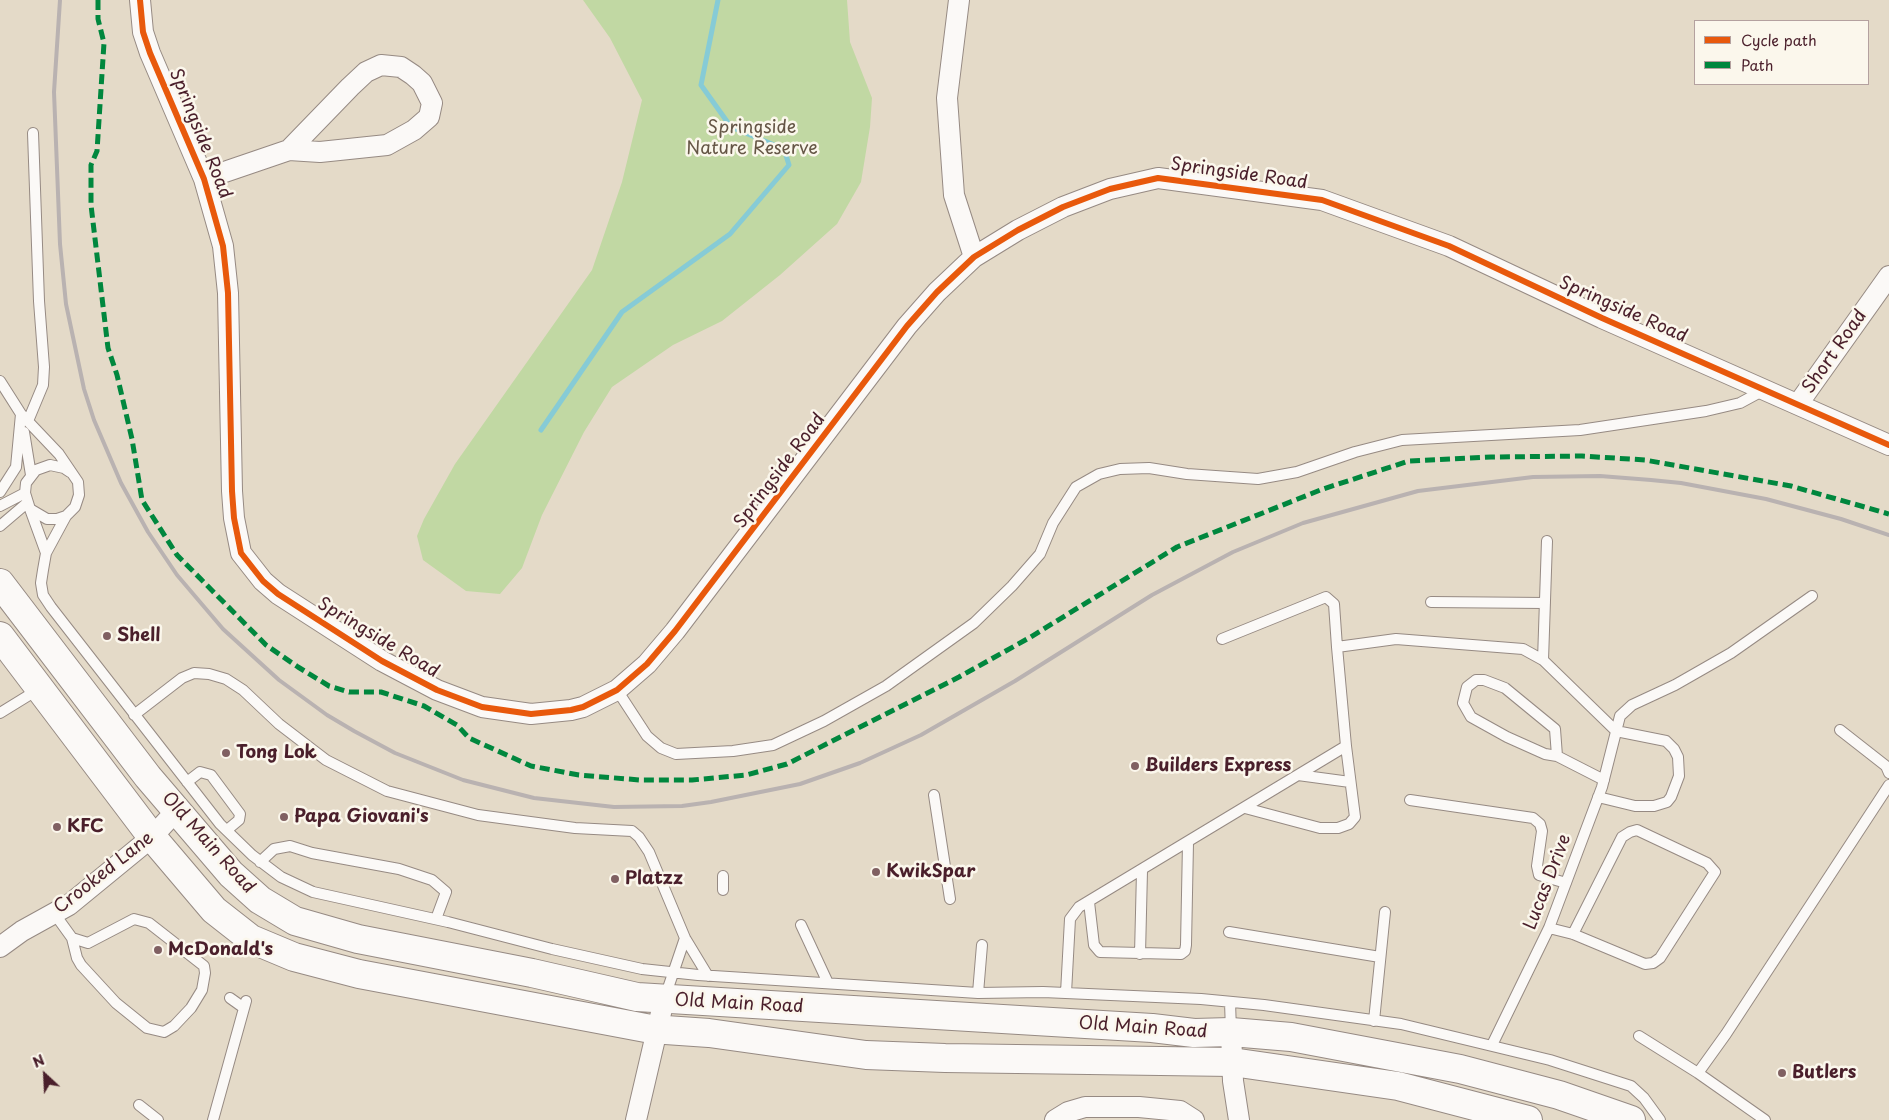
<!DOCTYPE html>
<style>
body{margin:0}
#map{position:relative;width:1889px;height:1120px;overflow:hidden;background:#e4dac8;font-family:"Playpen Sans",sans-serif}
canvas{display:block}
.legend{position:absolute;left:1694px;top:20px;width:175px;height:65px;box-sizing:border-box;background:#fbf7ec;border:1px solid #b4a19f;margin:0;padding:6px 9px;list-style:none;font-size:15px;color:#4a1f2b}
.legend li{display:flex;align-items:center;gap:10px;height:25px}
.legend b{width:25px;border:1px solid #b4a19f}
.north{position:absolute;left:20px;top:1050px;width:50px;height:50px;-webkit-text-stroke:4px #fbf7ec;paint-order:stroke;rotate:335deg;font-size:14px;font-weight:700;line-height:20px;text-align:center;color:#4a1f2b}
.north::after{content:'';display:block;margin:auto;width:18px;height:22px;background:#4a1f2b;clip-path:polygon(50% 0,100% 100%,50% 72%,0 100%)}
</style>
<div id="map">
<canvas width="1889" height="1120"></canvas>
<ul class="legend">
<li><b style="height:6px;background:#e8590c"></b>Cycle path</li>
<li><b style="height:6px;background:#00873e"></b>Path</li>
</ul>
<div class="north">N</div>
</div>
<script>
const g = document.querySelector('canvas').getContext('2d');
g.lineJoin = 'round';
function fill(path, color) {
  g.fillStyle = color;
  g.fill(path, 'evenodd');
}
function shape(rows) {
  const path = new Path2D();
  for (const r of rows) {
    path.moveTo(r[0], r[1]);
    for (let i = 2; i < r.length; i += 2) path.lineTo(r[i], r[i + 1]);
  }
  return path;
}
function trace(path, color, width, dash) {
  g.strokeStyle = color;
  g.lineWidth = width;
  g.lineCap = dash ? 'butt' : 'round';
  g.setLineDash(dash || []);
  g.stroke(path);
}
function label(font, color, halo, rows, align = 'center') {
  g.font = font + ' "Playpen Sans",sans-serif';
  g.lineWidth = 5;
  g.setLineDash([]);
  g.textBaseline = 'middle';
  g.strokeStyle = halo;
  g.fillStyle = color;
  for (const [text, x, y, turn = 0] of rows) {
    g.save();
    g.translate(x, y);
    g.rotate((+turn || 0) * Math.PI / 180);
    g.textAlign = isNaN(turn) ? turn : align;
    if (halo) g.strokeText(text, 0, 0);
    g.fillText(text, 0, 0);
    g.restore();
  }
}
fill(shape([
 [583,0,847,0,850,42,872,98,870,127,861,182,837,224,780,275,722,321,673,345,612,387,584,432,542,515,522,568,500,594,466,591,423,560,417,536,424,519,455,464,592,270,622,182,642,100,610,38]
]), '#c1d8a3');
trace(shape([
 [541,430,622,312,730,234,789,165,784,149,731,127,701,85,718,0]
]), '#86cbd6', 5);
const service = shape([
 [0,381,21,414,59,454,78,482,79,495,75,507,66,516,57,519,47,519,30,509,25,493,26,483,36,470,50,465,64,468,70,472],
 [28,421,43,385,44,367,39,301,33,133],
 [24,432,31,475],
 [0,492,16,467,21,414],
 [0,506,25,493],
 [30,509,46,553],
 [66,516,46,553,43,570,41,583,43,595,51,607,220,824,252,855,281,877,313,892,448,922,552,949,642,969,698,975,978,993,1043,992,1201,999,1264,1005,1401,1024,1550,1060,1631,1086,1644,1098,1660,1120],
 [0,526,27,503],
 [1431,602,1545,603],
 [1222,639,1326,597,1334,604,1337,647],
 [1543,660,1547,541],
 [617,690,647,736,661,748,676,754,733,751,773,745,824,721,886,686,974,623,1012,586,1040,554,1053,523,1076,487,1099,474,1120,469,1149,468,1187,474,1258,479,1297,472,1355,452,1402,440,1580,430,1706,411,1740,403,1764,390],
 [0,713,39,689],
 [134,715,182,678,194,673,209,674,226,679,243,690,279,724,326,760,387,791,478,815,575,828,632,831,639,837,649,852,685,938,708,976],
 [1840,730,1886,766,1889,773],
 [1557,756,1555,729,1505,688,1484,680,1476,680,1467,687,1463,703,1471,717,1507,737,1545,754,1557,756,1604,780],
 [1298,775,1350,782],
 [187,782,200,772,211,775,240,814,239,820,227,830],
 [934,795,950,899],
 [1410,800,1533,818,1540,824,1542,831,1537,866,1539,875,1566,883],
 [1245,808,1320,828,1338,828,1349,824,1355,817,1346,746],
 [260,862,274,849,290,846,312,853,399,869,432,880,446,892,436,919],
 [723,876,723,890],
 [1089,902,1094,945,1100,952,1181,954,1185,951,1186,945,1188,843],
 [54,913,72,938,77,958,81,965,116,1003,147,1028,164,1032,174,1026,191,1008,202,990,205,973,204,966,149,923,134,919,88,943,72,938],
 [801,925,828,983],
 [1549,928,1573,934,1645,964,1653,963,1660,958,1715,872,1707,863,1637,830,1630,832,1622,837,1573,934],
 [1229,932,1380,957],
 [1140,954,1142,871],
 [978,993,982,945],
 [1066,993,1070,919,1079,907,1346,746,1337,647,1396,639,1523,649,1543,660,1616,731,1666,741,1674,749,1678,757,1679,776,1671,797,1667,802,1654,806,1635,806,1598,797],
 [665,997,685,938],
 [230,998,244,1008],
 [1230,1002,1231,1031],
 [1374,1021,1385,912],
 [1639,1036,1698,1073,1765,1120],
 [1492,1045,1549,928,1602,787,1620,716,1632,705,1675,685,1731,653,1812,596],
 [1698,1073,1726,1034,1889,785],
 [139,1105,158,1120],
 [213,1120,246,1001]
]);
const minor = shape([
 [140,0,143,32,150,53,204,179,223,246,228,293,232,491,234,518,241,553,263,581,278,594,382,661,437,690,482,707,531,714,571,710,583,707,617,690,647,664,675,631,907,326,937,292,974,257,1018,230,1063,207,1110,189,1158,178,1322,200,1449,246,1602,318,1889,445],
 [959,0,947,98,954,195,974,257],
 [204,179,289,150,320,152,387,145,414,130,429,117,432,103,422,83,413,75,401,67,381,65,366,72,350,87,289,150],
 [1798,404,1889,276],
 [0,947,22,931,69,905,152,837,177,810],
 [1231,1032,1233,1081,1239,1120],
 [636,1120,664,1000],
 [1055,1120,1068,1112,1085,1107,1139,1107,1180,1111,1194,1120]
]);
const secondary = shape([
 [0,583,148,777,231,874,260,900,295,921,358,939,532,973,637,997,1152,1028,1194,1033,1231,1032,1291,1037,1460,1069,1559,1095,1631,1120],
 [0,636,152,837,214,910,251,939,294,957,359,974,651,1029,709,1033,866,1055,945,1058,1232,1062,1398,1086,1528,1120]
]);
trace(service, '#968a83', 12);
trace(minor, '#968a83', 22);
trace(secondary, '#968a83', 30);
trace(service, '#fbf9f7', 10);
trace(minor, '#fbf9f7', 20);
trace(secondary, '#fbf9f7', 28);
trace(shape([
 [60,0,54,92,60,244,66,304,84,389,94,420,121,483,148,532,177,575,223,629,279,680,327,715,354,731,395,753,463,780,534,798,614,807,682,806,711,802,800,784,860,763,921,735,1015,681,1152,595,1233,552,1303,523,1418,491,1533,477,1600,476,1651,480,1681,483,1766,499,1841,519,1889,535]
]), '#b9b2b1', 4);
trace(shape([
 [98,0,98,19,104,43,97,151,91,165,91,205,108,348,117,375,132,439,142,500,177,555,266,645,298,667,329,686,349,692,381,692,424,706,457,725,469,738,531,766,579,775,640,780,692,780,746,775,787,764,959,677,1029,638,1177,547,1323,489,1409,461,1491,457,1582,456,1645,460,1791,486,1889,514]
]), '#00873e', 5, [10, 5]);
trace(shape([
 [140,0,143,32,150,53,204,179,223,246,228,293,232,491,234,518,241,553,263,581,278,594,382,661,437,690,482,707,531,714,571,710,583,707,617,690,647,664,675,631,907,326,937,292,974,257,1018,230,1063,207,1110,189,1158,178,1322,200,1449,246,1602,318,1889,445]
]), '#e8590c', 6);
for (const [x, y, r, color] of [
 [107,636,5,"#806062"],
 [226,753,5,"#806062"],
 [1135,766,5,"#806062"],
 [284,817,5,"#806062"],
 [57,827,5,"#806062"],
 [876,872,5,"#806062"],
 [615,879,5,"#806062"],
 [158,950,5,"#806062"],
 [1782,1073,5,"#806062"]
]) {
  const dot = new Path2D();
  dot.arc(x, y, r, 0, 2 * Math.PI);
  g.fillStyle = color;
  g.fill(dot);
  trace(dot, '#fbf7ec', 2);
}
label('18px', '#655646', '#fbf7ec', [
 ["Springside",752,128],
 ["Nature Reserve",752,149]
]);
label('18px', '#4a1f2b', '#fbf7ec', [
 ["Springside Road",200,134,68],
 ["Springside Road",1239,174,8],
 ["Springside Road",1623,310,24],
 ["Short Road",1835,352,-55],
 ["Springside Road",780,471,-53],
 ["Springside Road",378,638,31],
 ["Old Main Road",208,843,48],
 ["Crooked Lane",104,873,-38],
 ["Lucas Drive",1548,882,-69],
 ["Old Main Road",739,1004,3],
 ["Old Main Road",1143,1028,4]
]);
label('bold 18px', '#4a1f2b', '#fbf7ec', [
 ["Shell",117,636],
 ["Tong Lok",236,753],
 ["Builders Express",1145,766],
 ["Papa Giovani's",294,817],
 ["KFC",67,827],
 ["KwikSpar",886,872],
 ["Platzz",625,879],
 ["McDonald's",168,950],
 ["Butlers",1792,1073]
], 'left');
</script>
